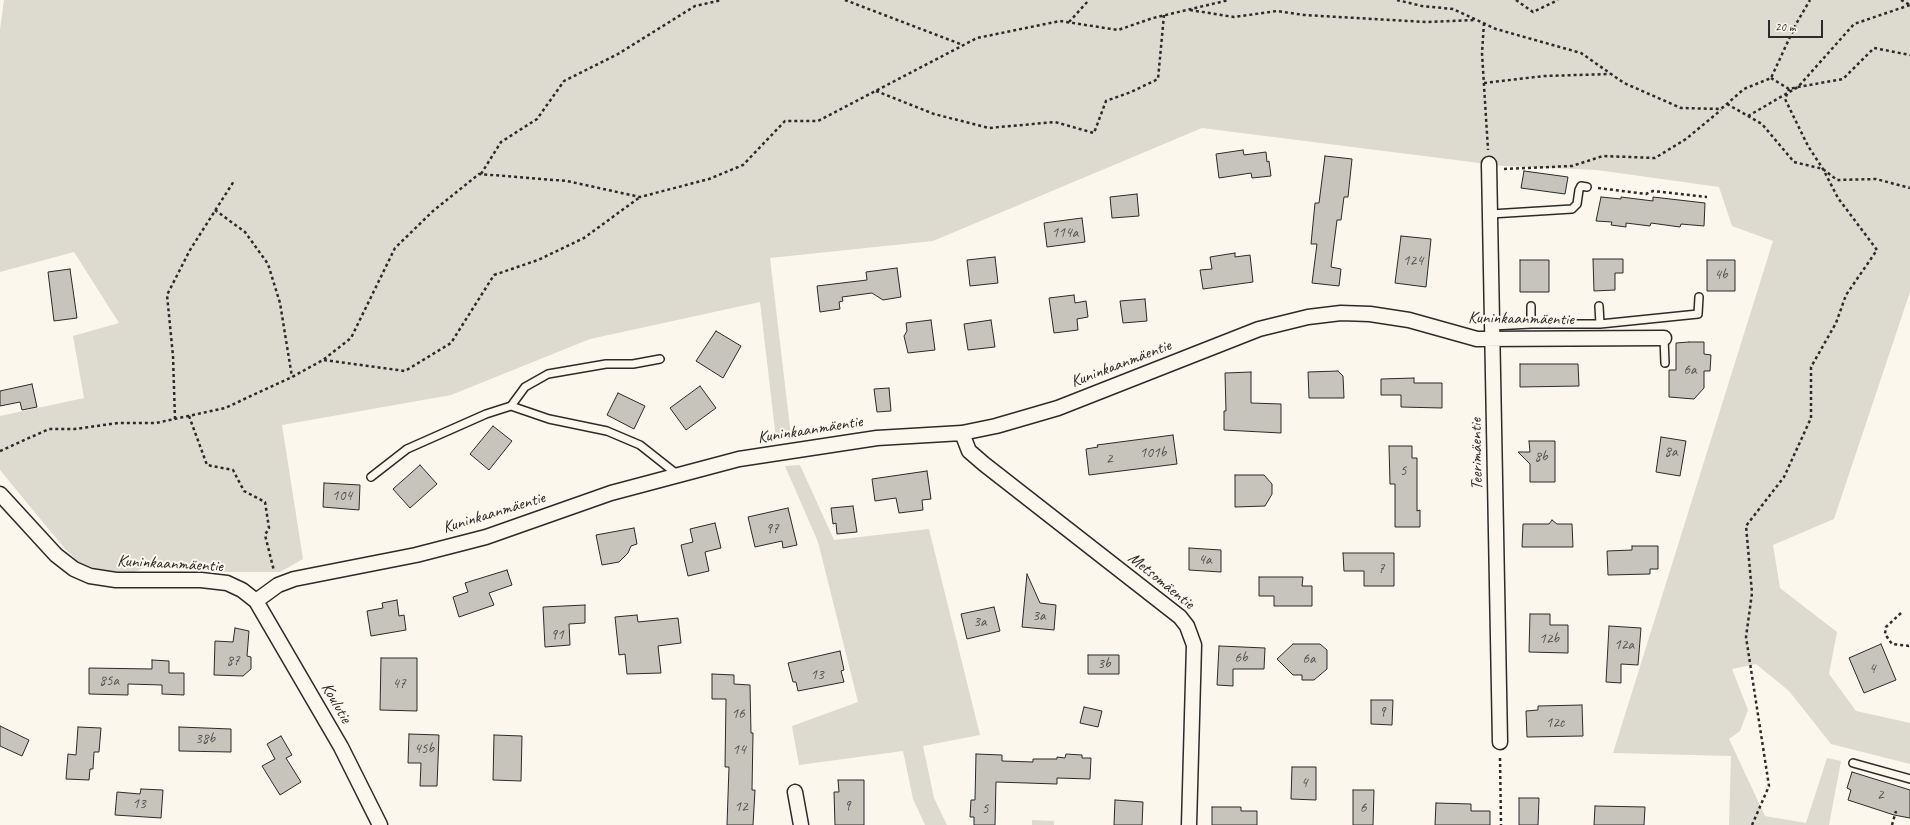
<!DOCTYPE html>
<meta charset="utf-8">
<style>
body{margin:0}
#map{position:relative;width:1910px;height:825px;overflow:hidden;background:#fbf7ec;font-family:Caveat,sans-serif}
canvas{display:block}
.scale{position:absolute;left:1768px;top:20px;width:55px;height:18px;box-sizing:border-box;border:2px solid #2b2b2b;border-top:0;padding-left:5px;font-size:12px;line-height:14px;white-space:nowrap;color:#2b2b2b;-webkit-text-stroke:3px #fbf7ec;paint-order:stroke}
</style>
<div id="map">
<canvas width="1910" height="825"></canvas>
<div class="scale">20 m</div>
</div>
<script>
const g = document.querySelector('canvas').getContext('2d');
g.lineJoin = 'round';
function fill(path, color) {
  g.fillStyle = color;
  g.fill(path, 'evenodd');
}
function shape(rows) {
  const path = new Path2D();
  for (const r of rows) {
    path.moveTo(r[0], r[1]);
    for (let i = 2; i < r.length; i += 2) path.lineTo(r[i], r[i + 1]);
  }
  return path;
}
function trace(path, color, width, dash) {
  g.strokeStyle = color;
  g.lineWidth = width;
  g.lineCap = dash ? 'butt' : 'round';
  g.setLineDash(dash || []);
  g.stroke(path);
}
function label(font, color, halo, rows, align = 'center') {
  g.font = font + ' Caveat,sans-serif';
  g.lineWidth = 4;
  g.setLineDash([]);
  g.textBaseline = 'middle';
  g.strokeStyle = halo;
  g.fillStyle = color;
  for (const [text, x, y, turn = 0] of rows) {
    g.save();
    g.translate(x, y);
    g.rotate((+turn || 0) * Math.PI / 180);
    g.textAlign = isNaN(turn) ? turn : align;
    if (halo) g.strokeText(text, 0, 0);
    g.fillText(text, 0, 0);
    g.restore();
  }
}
fill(shape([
 [4,0,1910,0,1910,292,1834,519,1773,545,1780,588,1837,632,1829,674,1856,711,1910,723,1910,764,1831,744,1789,691,1756,664,1732,669,1748,710,1740,731,1729,739,1765,816,1806,823,1827,758,1841,761,1829,825,1729,825,1731,756,1613,753,1773,241,1732,226,1719,187,1597,170,1503,166,1202,128,933,241,770,258,791,436,776,439,760,302,590,339,451,395,282,425,303,559,280,572,215,572,182,562,152,564,135,572,120,573,94,568,79,562,65,549,0,470,0,416,84,398,73,336,119,323,74,252,0,272,0,30],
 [800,465,834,540,929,529,980,735,923,746,934,798,947,825,925,825,913,799,903,751,799,765,792,726,858,702,818,542,785,466],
 [1032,820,1054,821,1054,825,1032,825]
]), '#dddad0');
const building = shape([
 [1243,150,1244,155,1266,152,1267,162,1269,161,1271,176,1252,178,1251,173,1219,178,1216,154,1243,150],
 [1325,156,1352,159,1348,197,1344,197,1341,220,1337,220,1331,267,1341,269,1339,286,1312,283,1317,244,1311,244,1315,203,1319,203,1325,156],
 [1524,171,1568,177,1565,194,1521,188,1524,171],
 [1137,194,1139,216,1112,218,1110,197,1137,194],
 [1601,197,1621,199,1621,197,1653,201,1653,197,1705,203,1704,226,1681,224,1680,227,1651,223,1650,226,1626,223,1626,227,1611,225,1612,222,1596,221,1601,197],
 [1082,218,1085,242,1047,247,1044,223,1082,218],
 [1401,236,1431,239,1426,287,1395,283,1401,236],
 [1235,253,1235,257,1250,255,1253,282,1203,289,1200,270,1212,269,1210,257,1235,253],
 [995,257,998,283,970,286,967,260,995,257],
 [1593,259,1623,259,1623,273,1615,273,1615,290,1594,291,1593,259],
 [1520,260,1549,260,1549,292,1520,292,1520,260],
 [1707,260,1735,260,1735,291,1707,291,1707,260],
 [897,268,901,297,883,300,872,293,842,297,843,301,839,302,840,309,820,312,817,286,867,280,866,272,897,268],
 [70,269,77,318,54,321,48,272,70,269],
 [1074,295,1075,303,1086,301,1088,317,1077,319,1078,330,1054,333,1049,298,1074,295],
 [1145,299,1147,321,1123,323,1120,301,1145,299],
 [931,320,935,350,908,353,904,336,907,331,906,323,931,320],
 [991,320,995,347,968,350,964,324,991,320],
 [716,331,741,346,723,378,696,361,716,331],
 [1689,342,1704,342,1704,354,1711,355,1710,371,1704,371,1704,388,1694,399,1669,397,1669,370,1676,370,1676,343,1689,342],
 [1520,364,1578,364,1579,386,1520,387,1520,364],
 [1338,371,1343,376,1344,398,1309,398,1308,372,1338,371],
 [1251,372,1251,403,1281,404,1281,433,1224,430,1224,411,1226,411,1225,373,1251,372],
 [1414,378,1414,383,1442,383,1442,408,1401,407,1401,395,1381,395,1381,379,1414,378],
 [32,384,37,407,22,410,20,402,0,406,0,391,32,384],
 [700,386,716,408,686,430,670,408,700,386],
 [889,388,891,411,877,412,874,389,889,388],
 [618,393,645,406,634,429,607,415,618,393],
 [493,426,512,441,489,470,470,454,493,426],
 [1173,435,1177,464,1089,475,1086,449,1098,447,1097,445,1173,435],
 [1661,437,1686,441,1680,476,1656,472,1661,437],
 [1529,441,1555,441,1555,482,1530,482,1530,464,1518,452,1530,452,1529,441],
 [1389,446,1412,446,1412,458,1417,458,1417,511,1420,510,1420,527,1395,527,1395,484,1390,484,1389,446],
 [420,465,437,484,410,508,393,489,420,465],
 [927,471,931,499,922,500,923,510,899,513,896,498,875,501,872,479,927,471],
 [1235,475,1264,475,1272,484,1272,494,1265,506,1235,507,1235,475],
 [324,483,360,485,359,510,323,507,324,483],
 [853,506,857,532,837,534,836,523,833,524,831,508,853,506],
 [788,508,797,545,783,548,782,541,755,547,748,517,788,508],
 [1552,520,1557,524,1572,524,1573,547,1522,547,1523,524,1549,524,1552,520],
 [715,523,721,548,705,552,709,571,688,576,681,545,693,542,690,529,715,523],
 [634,528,637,544,631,546,628,553,619,562,602,565,596,535,634,528],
 [1632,546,1658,546,1658,569,1650,569,1650,574,1608,575,1607,551,1632,550,1632,546],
 [1189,548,1221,550,1221,572,1189,570,1189,548],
 [1343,553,1394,553,1394,586,1364,586,1364,571,1344,571,1343,553],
 [507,570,512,585,489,593,494,605,459,617,453,597,468,592,465,583,507,570],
 [1027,574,1040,603,1056,605,1054,630,1022,627,1027,574],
 [1259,577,1303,577,1302,586,1312,586,1312,606,1274,606,1274,596,1259,596,1259,577],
 [397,600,399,616,404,615,406,630,371,636,367,611,383,608,382,603,397,600],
 [585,605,585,623,569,624,570,645,545,647,543,607,585,605],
 [994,607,1000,631,967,639,961,614,994,607],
 [1530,614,1550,614,1550,625,1568,625,1568,653,1529,652,1530,614],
 [637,615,638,622,678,618,681,643,658,646,661,673,627,674,625,654,619,655,615,617,637,615],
 [1609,626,1641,628,1638,665,1621,664,1621,683,1606,682,1609,626],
 [235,628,249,631,247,656,251,657,251,669,243,676,214,675,215,641,233,642,235,628],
 [1293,644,1320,644,1327,650,1327,669,1314,680,1302,680,1302,675,1293,675,1277,659,1293,644],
 [1881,644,1896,680,1864,693,1849,658,1881,644],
 [1219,646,1265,648,1264,669,1233,669,1233,686,1217,685,1219,646],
 [840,651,844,670,841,671,844,682,798,691,796,682,793,682,788,663,840,651],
 [1088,655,1119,655,1119,674,1088,674,1088,655],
 [381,658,417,658,417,711,380,710,381,658],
 [152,660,169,661,169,673,184,673,184,695,162,694,162,685,128,684,128,695,89,694,89,668,152,669,152,660],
 [712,674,734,675,734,684,750,685,751,733,753,733,752,790,755,790,753,825,727,825,729,767,725,767,726,699,712,699,712,674],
 [1371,700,1393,700,1392,725,1371,724,1371,700],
 [1582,705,1583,736,1527,737,1526,711,1538,710,1538,706,1582,705],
 [1084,707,1102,711,1098,727,1080,723,1084,707],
 [0,726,29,740,22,756,0,746,0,726],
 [78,727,101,728,99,752,94,752,93,769,90,769,89,780,66,779,68,754,76,755,78,727],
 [179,727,231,729,231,752,179,751,179,727],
 [409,734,439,735,437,786,420,786,421,763,408,763,409,734],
 [494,735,522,736,521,781,493,780,494,735],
 [281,736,292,755,286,758,301,782,280,795,262,766,275,759,267,744,281,736],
 [976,754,1002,755,1002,761,1033,762,1033,759,1057,759,1057,757,1065,758,1066,754,1082,755,1082,758,1091,758,1090,779,1057,778,1057,784,996,782,995,825,974,825,974,817,970,817,971,800,975,800,976,754],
 [1292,767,1316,767,1316,800,1291,799,1292,767],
 [1852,772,1910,790,1910,818,1894,815,1848,800,1851,790,1847,788,1852,772],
 [838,780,864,780,864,825,835,825,834,792,839,792,838,780],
 [141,789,163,790,161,818,115,815,117,792,140,794,141,789],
 [1353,790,1374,790,1373,825,1353,825,1353,790],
 [1519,798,1539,798,1538,825,1519,825,1519,798],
 [1115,800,1143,802,1142,825,1114,825,1115,800],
 [1436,803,1471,804,1471,811,1490,811,1490,825,1435,825,1436,803],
 [1595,806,1645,807,1644,825,1594,825,1595,806],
 [1212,807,1241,807,1241,811,1257,811,1257,825,1212,825,1212,807]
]);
fill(building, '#c7c4bc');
trace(building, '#2b2b2b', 1);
const service = shape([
 [1491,214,1572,209,1577,204,1579,190,1581,186,1587,187],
 [1531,324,1600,324,1599,306],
 [1600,324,1698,314,1699,297],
 [1493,326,1531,324,1531,306],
 [1664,338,1665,363],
 [511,406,549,419,607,431,640,445,678,475],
 [371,477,407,449,486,414,511,406,525,387,548,374,606,364,633,364,660,359],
 [1853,763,1910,779]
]);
const minor = shape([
 [1489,164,1500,742],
 [962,433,969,451,984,464,1180,617,1187,626,1194,645,1189,825],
 [0,494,56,555,74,569,90,576,116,580,201,580,227,583,242,590,256,601,341,747,380,825],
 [256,601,278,585,294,579,416,555,486,537,611,493,739,459,877,438,962,433,996,426,1058,408,1259,329,1308,317,1341,313,1370,314,1409,320,1477,339,1664,338],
 [795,792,801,825]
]);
trace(service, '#2b2b2b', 10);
trace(minor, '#2b2b2b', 17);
trace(shape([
 [845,0,963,45],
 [1397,0,1422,6,1453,9,1496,29,1581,53,1624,83,1681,108,1721,109,1744,89,1771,78,1796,24,1810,0],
 [1516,0,1533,12,1558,0],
 [1901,0,1910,5],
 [1190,10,1234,17,1277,11,1304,15,1426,22,1476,20],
 [1069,22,1089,0],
 [1484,23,1482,53,1488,150],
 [1771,78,1789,89,1798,87,1843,79,1874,48,1910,55],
 [1484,83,1544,76,1610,74],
 [876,91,934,114,989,128,1055,122,1094,133,1106,101,1131,92,1158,79,1164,15],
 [1727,104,1762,124,1794,162,1823,169,1837,180,1876,179,1910,188],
 [1748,116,1798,87,1854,24,1910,5],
 [1504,169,1572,166,1603,156,1655,158,1686,139,1721,110],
 [481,174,501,142,537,119,564,81,618,54,695,6,722,0],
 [1598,188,1646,194,1653,191,1707,197],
 [215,210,245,232,268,264,280,303,292,377],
 [324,360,405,371,451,343,494,275,538,260,584,238,640,197],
 [189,416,207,465,233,470,244,491,265,502,269,528,265,535,274,571],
 [175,419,173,356,167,295,190,250,234,181],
 [0,451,49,429,75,429,118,423,156,423,225,408,292,377,323,360,351,338,395,248,433,211,479,174,567,181,640,197,709,179,743,165,785,121,818,121,977,38,1060,21,1118,30,1153,18,1229,0],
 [1901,613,1886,627,1885,634,1892,644,1910,646],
 [1500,758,1501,825],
 [1752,825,1769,786,1746,637,1752,593,1746,526,1784,477,1811,418,1811,367,1836,323,1846,295,1877,250,1838,198,1823,169,1808,146,1785,99,1789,89],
 [1892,825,1896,811]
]), '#2b2b2b', 2.5, [3, 3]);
trace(service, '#fbf7ec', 7);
trace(minor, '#fbf7ec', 14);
label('15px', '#52514f', null, [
 ["114a",1065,233],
 ["124",1413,261],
 ["4b",1721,275],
 ["6a",1690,370],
 ["8a",1671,452],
 ["101b",1153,453],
 ["8b",1541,457],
 ["2",1109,459],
 ["5",1403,471],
 ["104",342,496],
 ["97",772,529],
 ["4a",1205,560],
 ["7",1381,569],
 ["3a",1039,616],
 ["3a",980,622],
 ["91",557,635],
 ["12b",1549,639],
 ["12a",1624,645],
 ["6b",1241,658],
 ["6a",1309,659],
 ["87",233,661],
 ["3b",1104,664],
 ["4",1872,669],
 ["13",817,675],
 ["85a",109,681],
 ["47",399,684],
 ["9",1382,712],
 ["16",738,714],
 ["12c",1555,723],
 ["38b",205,739],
 ["45b",424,749],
 ["14",739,750],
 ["4",1304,783],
 ["2",1880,795],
 ["13",139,804],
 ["9",847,806],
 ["12",741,807],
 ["6",1363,808],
 ["5",985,809]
]);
label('17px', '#2b2b2b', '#fbf7ec', [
 ["Kuninkaanmäentie",1521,319,1],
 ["Kuninkaanmäentie",1121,364,-21],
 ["Kuninkaanmäentie",810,430,-9],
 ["Teerimäentie",1477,454,-91],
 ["Kuninkaanmäentie",494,513,-17],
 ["Kuninkaanmäentie",170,564,3],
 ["Metsomäentie",1161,581,39],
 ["Koulutie",336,703,60]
]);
</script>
